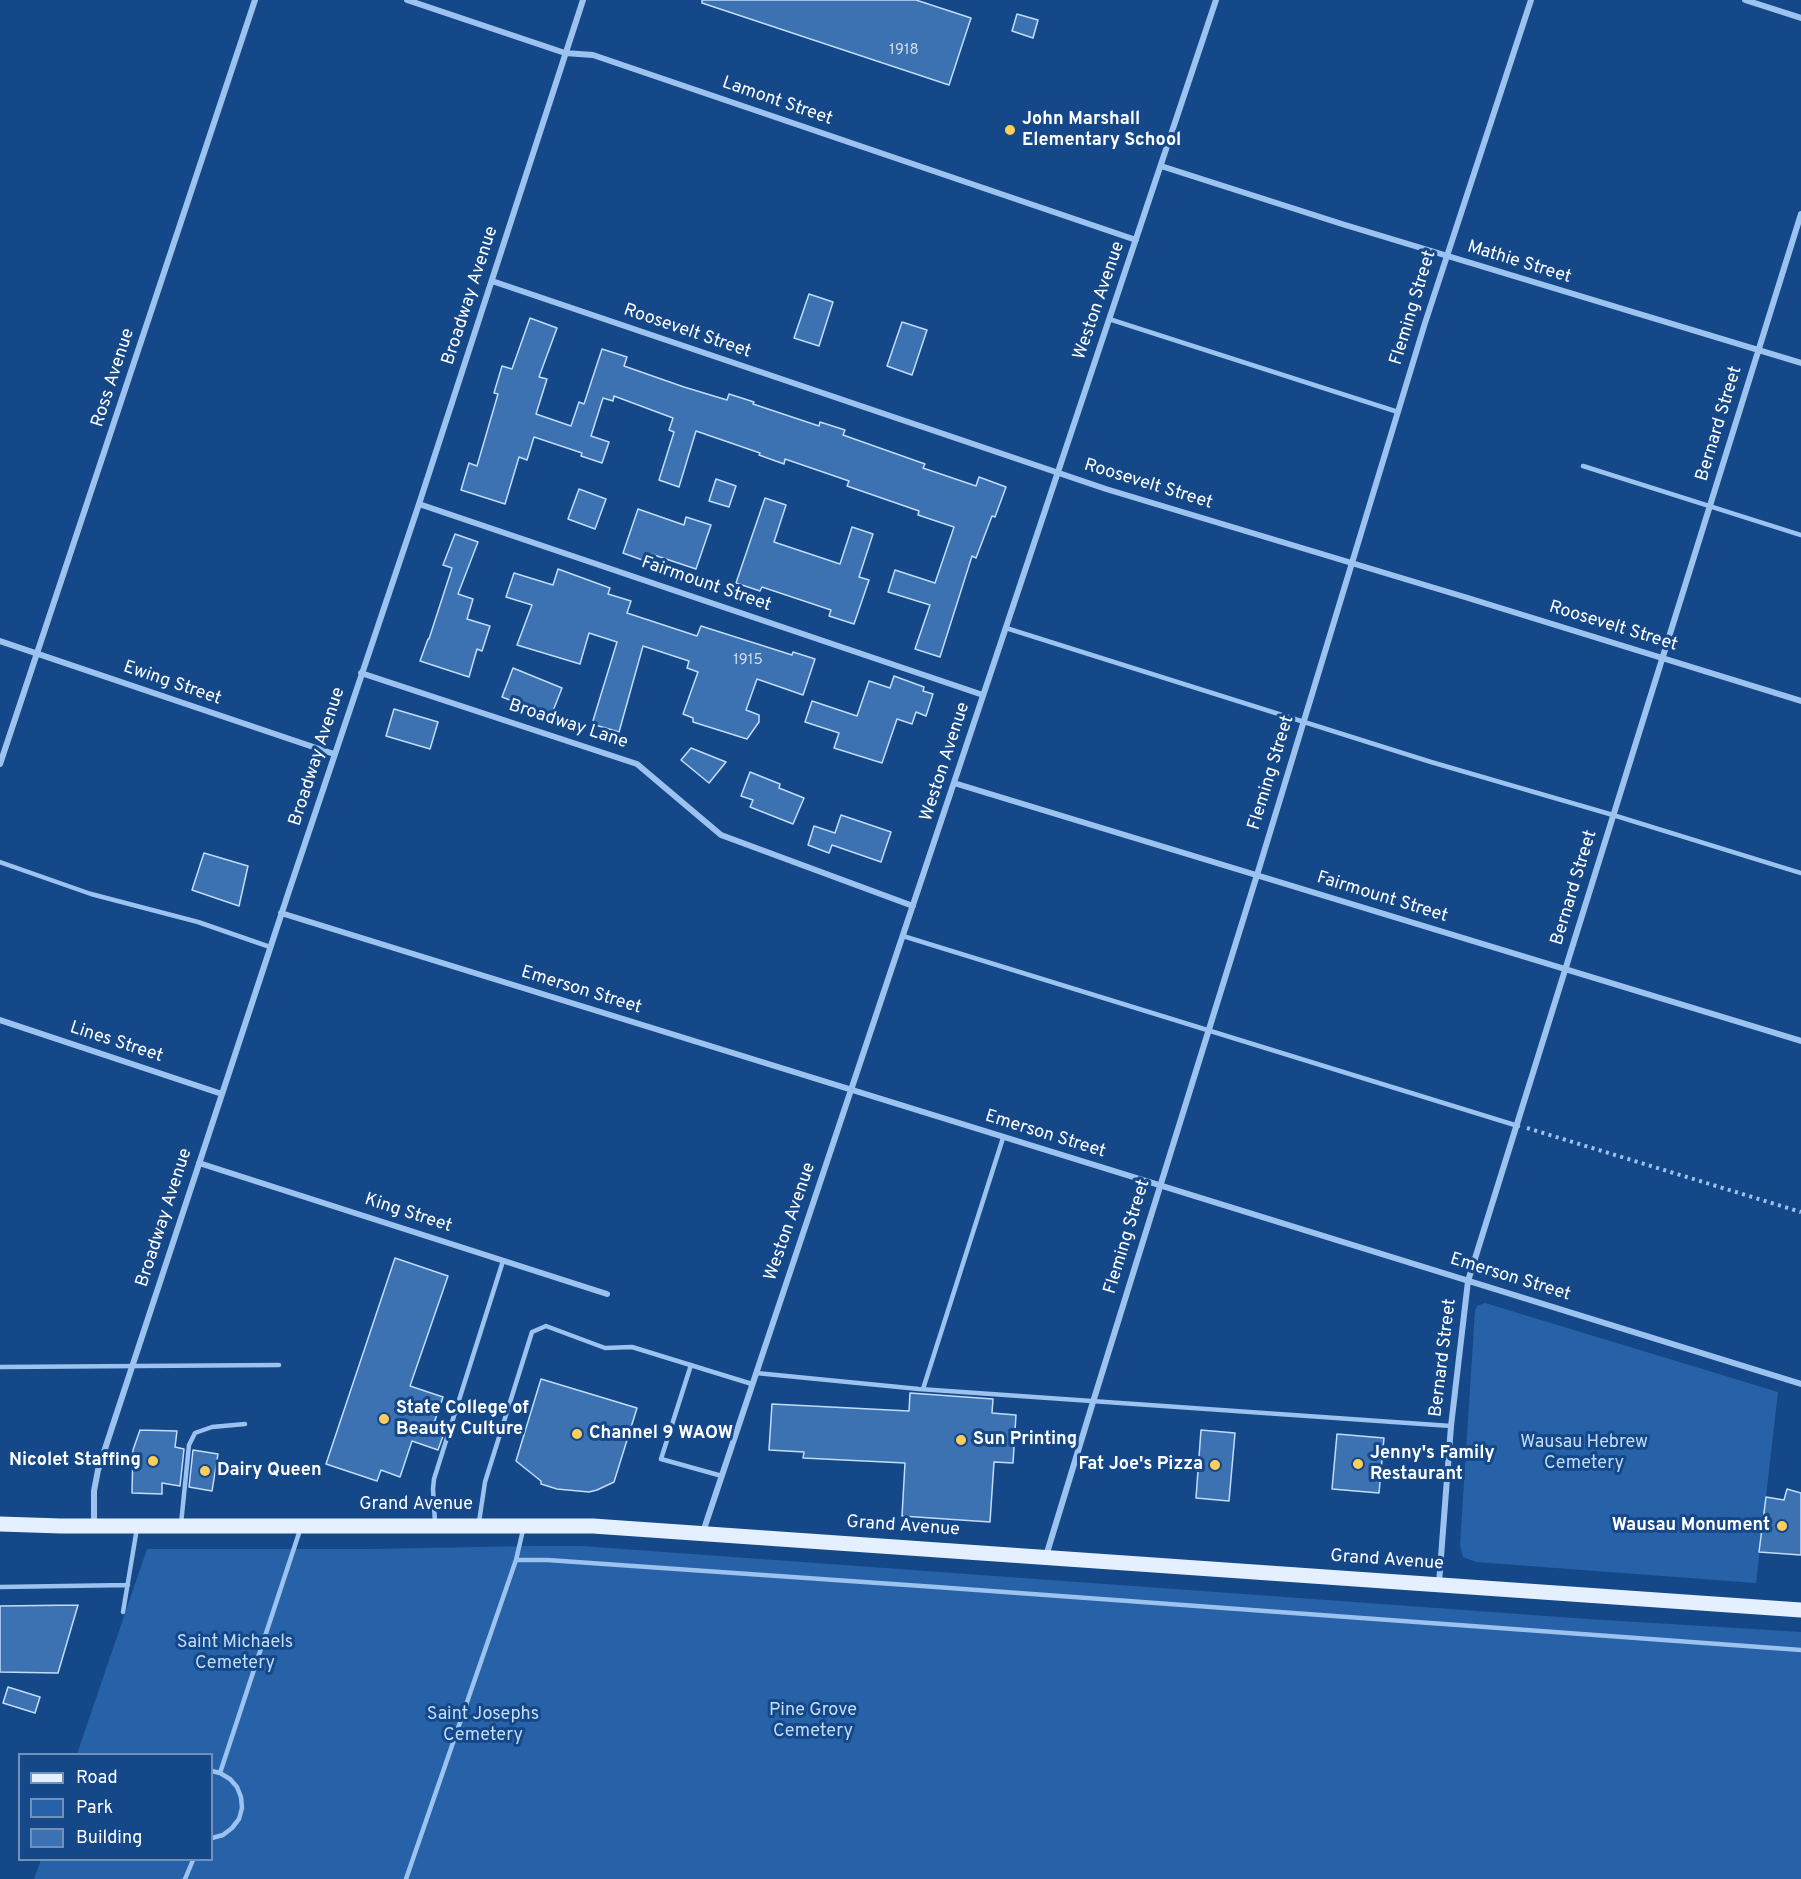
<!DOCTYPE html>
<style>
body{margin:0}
#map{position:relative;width:1801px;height:1879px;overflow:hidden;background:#154889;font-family:Overpass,sans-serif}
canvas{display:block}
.legend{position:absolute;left:18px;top:1753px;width:195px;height:108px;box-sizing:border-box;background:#154889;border:2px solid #7391b8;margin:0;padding:8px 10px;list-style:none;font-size:18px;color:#fff}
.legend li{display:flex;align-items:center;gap:12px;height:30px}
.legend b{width:30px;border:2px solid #7391b8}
</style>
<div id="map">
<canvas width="1801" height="1879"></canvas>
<ul class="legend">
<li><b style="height:8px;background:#e4efff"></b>Road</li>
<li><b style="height:16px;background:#2762a8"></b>Park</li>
<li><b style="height:16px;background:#3d72b2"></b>Building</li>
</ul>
</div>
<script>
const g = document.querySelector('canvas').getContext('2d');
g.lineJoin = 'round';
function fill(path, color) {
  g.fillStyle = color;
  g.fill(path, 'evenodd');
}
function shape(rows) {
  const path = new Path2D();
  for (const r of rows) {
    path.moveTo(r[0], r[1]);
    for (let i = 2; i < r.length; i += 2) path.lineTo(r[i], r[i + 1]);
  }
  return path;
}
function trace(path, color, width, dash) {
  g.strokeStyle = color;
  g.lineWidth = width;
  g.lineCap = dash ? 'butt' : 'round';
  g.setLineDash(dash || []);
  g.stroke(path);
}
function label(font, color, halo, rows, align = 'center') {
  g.font = font + ' Overpass,sans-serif';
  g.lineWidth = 6;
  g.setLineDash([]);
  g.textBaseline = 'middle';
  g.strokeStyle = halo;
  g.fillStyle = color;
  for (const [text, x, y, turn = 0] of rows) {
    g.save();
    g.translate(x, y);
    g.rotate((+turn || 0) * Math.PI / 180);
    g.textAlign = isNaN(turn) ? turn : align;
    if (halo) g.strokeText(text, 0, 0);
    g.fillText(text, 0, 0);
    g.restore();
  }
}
fill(shape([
 [1485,1303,1778,1392,1756,1583,1476,1562,1463,1557,1460,1545,1475,1311,1477,1306],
 [532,1546,581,1546,1588,1619,1801,1632,1801,1879,34,1879,41,1860,212,1860,212,1754,77,1754,147,1549,373,1549]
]), '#2762a8');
const building = shape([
 [702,0,916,0,971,18,949,85,702,3,702,0],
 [1017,14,1038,20,1033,38,1012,31,1017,14],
 [809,294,833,302,819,346,794,338,809,294],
 [530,318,557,328,539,377,547,379,536,414,571,426,579,402,584,404,602,349,627,357,624,366,684,387,727,400,729,394,754,402,753,404,819,426,820,422,845,430,843,435,925,464,923,468,976,486,979,477,1006,487,995,517,992,516,976,558,972,556,940,657,915,649,930,605,888,592,895,570,935,583,954,527,918,515,919,511,847,486,849,481,785,459,784,464,759,455,760,453,696,431,679,487,659,480,674,432,669,430,673,418,614,396,613,401,603,398,591,436,609,442,602,463,581,456,582,453,534,437,527,460,519,457,505,504,461,490,469,463,477,466,498,394,494,393,502,366,512,369,530,318],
 [902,322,927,330,912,375,887,366,902,322],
 [716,479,736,486,729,507,709,501,716,479],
 [579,489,606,499,595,529,568,519,579,489],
 [765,498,786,505,774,542,840,564,852,527,873,534,859,577,869,580,854,624,829,616,831,610,762,587,760,591,736,583,765,498],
 [638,509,684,525,686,517,711,525,696,569,651,554,648,562,623,553,638,509],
 [455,534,478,542,458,594,473,599,467,619,490,626,482,651,477,649,469,677,420,661,428,639,429,639,452,568,443,565,455,534],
 [558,569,610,588,608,594,631,601,627,613,697,636,701,626,792,655,793,652,815,659,803,695,757,679,746,710,759,715,759,722,747,739,693,722,693,718,683,714,698,672,687,668,689,661,643,646,619,732,592,724,617,642,589,633,580,664,517,645,532,605,506,597,514,573,553,585,558,569],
 [513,668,562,688,551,716,502,697,513,668],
 [894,676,924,687,923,691,933,694,926,716,916,712,912,724,897,719,882,763,834,748,839,733,805,722,812,701,857,716,869,681,890,688,894,676],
 [394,709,438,722,430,749,386,736,394,709],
 [691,748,726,762,709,783,681,760,691,748],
 [750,772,780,784,779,788,804,798,793,824,750,807,753,800,741,796,750,772],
 [841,815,891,832,881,862,832,845,829,853,808,845,814,826,835,833,841,815],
 [204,853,248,866,239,906,192,890,204,853],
 [395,1258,448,1276,410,1386,443,1397,432,1429,444,1433,438,1450,412,1441,400,1477,381,1470,377,1481,326,1464,395,1258],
 [541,1379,637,1408,614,1482,597,1490,589,1492,557,1489,541,1484,541,1481,516,1461,541,1379],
 [910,1393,993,1399,992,1413,1016,1415,1013,1463,994,1462,990,1522,902,1516,905,1463,803,1458,804,1452,769,1450,772,1404,909,1411,910,1393],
 [140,1430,177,1431,175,1447,184,1449,180,1486,162,1483,162,1494,132,1493,133,1450,140,1430],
 [1201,1430,1235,1433,1229,1501,1196,1498,1201,1430],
 [1337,1434,1384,1438,1379,1493,1332,1489,1337,1434],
 [193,1450,218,1454,212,1491,189,1487,193,1450],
 [1787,1489,1801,1493,1801,1555,1759,1552,1766,1497,1784,1500,1787,1489],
 [78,1605,58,1673,0,1672,0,1606,78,1605],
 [8,1687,40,1697,35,1713,3,1703,8,1687]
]);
fill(building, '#3d72b2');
trace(building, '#c2dcfb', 1.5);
trace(shape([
 [1527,1128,1801,1212]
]), '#9cc2ef', 4, [3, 4.5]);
trace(shape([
 [1109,319,1398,412],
 [1583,466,1801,535],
 [1006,628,1431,762,1613,815,1801,873],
 [0,862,91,894,198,922,270,947],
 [903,936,1518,1126],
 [691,1365,661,1459,722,1476],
 [0,1367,279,1365],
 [756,1373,919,1389,1451,1426],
 [923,1389,1003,1138],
 [435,1522,433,1489,434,1479,503,1261],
 [479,1522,485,1482,532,1332,546,1326,605,1348,632,1347,752,1384],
 [181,1524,189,1445,195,1433,212,1427,245,1424],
 [516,1560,547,1560,936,1587,1801,1650],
 [0,1587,128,1585],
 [123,1612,137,1528],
 [212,1771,220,1773,230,1779,237,1787,241,1797,242,1808,239,1819,232,1828,223,1835,212,1838],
 [220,1773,300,1530],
 [185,1879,193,1860],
 [406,1879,516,1560,523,1530]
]), '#9cc2ef', 4.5);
trace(shape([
 [407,0,565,53,593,55,1136,240],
 [1745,0,1801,18],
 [1161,166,1342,224,1801,363],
 [492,281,1106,489,1468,598,1801,701],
 [419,504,983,695],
 [0,641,334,754],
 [361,673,637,764,721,835,913,906],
 [0,764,255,0],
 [954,783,1801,1041],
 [281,913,1801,1384],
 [0,1020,222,1094],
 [199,1163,607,1294],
 [94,1525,94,1491,98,1470,289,891,419,504,583,0],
 [703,1532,1216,0],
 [1046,1556,1093,1402,1257,875,1425,323,1531,0],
 [1439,1583,1451,1426,1468,1281,1801,214]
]), '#9cc2ef', 6);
trace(shape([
 [0,1524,61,1526,593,1526,1801,1610]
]), '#e4efff', 15);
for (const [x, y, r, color] of [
 [1010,130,6,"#ffcf5a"],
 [384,1419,6,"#ffcf5a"],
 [577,1434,6,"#ffcf5a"],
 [961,1440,6,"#ffcf5a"],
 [153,1461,6,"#ffcf5a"],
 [1358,1464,6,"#ffcf5a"],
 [1215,1465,6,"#ffcf5a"],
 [205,1471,6,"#ffcf5a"],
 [1782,1526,6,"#ffcf5a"]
]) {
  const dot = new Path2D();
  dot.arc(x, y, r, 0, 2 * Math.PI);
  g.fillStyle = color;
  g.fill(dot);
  trace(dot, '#154889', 2);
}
label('15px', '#cedcec', null, [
 ["1918",904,51],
 ["1915",748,661]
]);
label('18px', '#fff', '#154889', [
 ["Lamont Street",777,102,19],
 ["Mathie Street",1519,263,17],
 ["Broadway Avenue",471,296,-72],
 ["Weston Avenue",1100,301,-71],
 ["Fleming Street",1414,308,-73],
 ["Roosevelt Street",687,332,19],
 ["Ross Avenue",114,378,-72],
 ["Bernard Street",1720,424,-73],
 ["Roosevelt Street",1148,485,17],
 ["Fairmount Street",706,585,19],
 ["Roosevelt Street",1613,627,17],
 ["Ewing Street",172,684,19],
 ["Broadway Lane",568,725,18],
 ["Broadway Avenue",318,757,-72],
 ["Weston Avenue",946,762,-72],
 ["Fleming Street",1272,773,-73],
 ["Bernard Street",1575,888,-73],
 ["Fairmount Street",1382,898,17],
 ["Emerson Street",581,991,17],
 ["Lines Street",116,1043,18],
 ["Emerson Street",1045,1135,17],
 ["King Street",408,1214,18],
 ["Broadway Avenue",165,1218,-72],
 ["Weston Avenue",791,1222,-71],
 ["Fleming Street",1128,1237,-73],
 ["Emerson Street",1510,1278,17],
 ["Bernard Street",1444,1358,-83],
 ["Grand Avenue",416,1505],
 ["Grand Avenue",903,1527,4],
 ["Grand Avenue",1387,1561,4]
]);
label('bold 18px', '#fff', '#154889', [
 ["John Marshall",1022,120],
 ["Elementary School",1022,141],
 ["State College of",396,1409],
 ["Beauty Culture",396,1430],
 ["Channel 9 WAOW",589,1434],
 ["Sun Printing",973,1440],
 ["Jenny's Family",1370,1454],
 ["Restaurant",1370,1475],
 ["Nicolet Staffing",141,1461,"right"],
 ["Fat Joe's Pizza",1203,1465,"right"],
 ["Dairy Queen",217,1471],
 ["Wausau Monument",1770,1526,"right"]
], 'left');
label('18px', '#c2dcfb', '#154889', [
 ["Wausau Hebrew",1584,1443],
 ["Cemetery",1584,1464],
 ["Saint Michaels",235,1643],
 ["Cemetery",235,1664],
 ["Pine Grove",813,1711],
 ["Cemetery",813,1732],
 ["Saint Josephs",483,1715],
 ["Cemetery",483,1736]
]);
</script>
